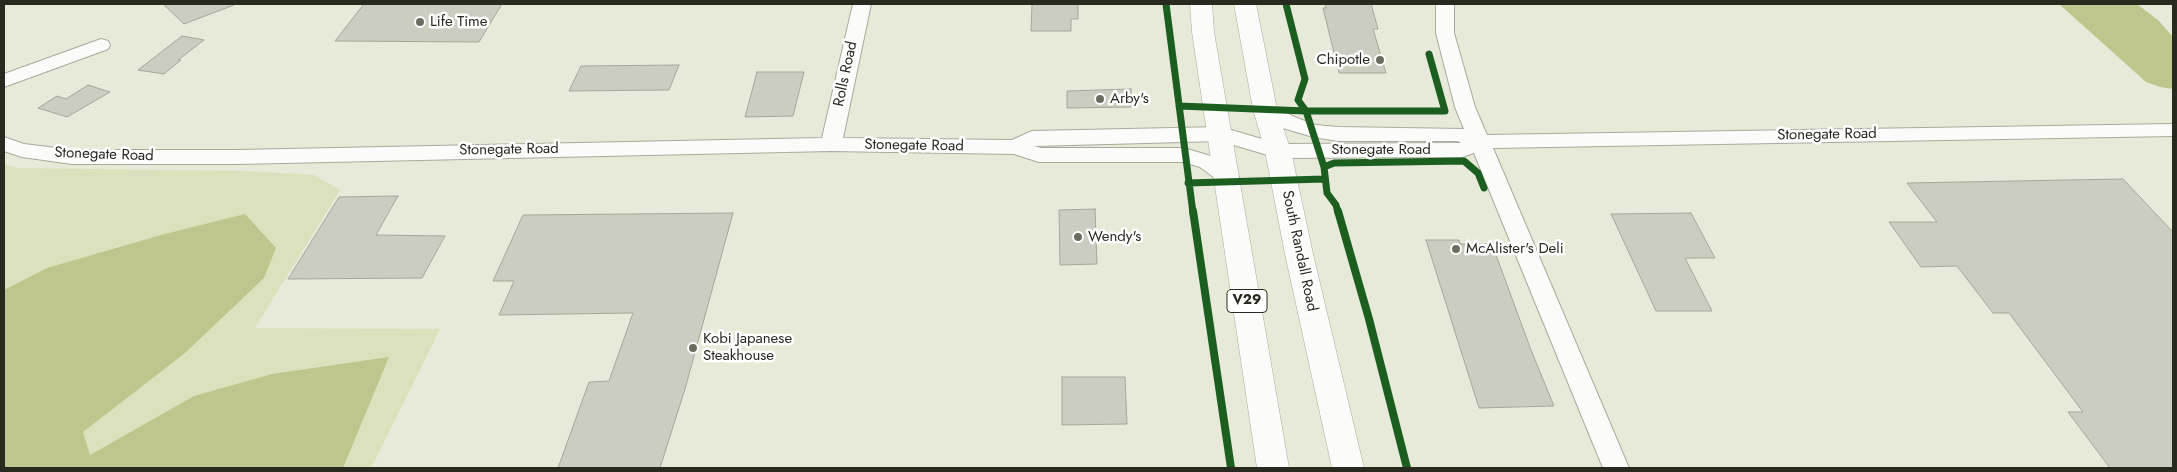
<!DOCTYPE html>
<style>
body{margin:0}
#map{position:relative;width:2177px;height:472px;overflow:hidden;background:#e7ead9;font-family:Jost,sans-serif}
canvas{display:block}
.frame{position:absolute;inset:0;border:5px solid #292a1f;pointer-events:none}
</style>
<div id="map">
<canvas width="2177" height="472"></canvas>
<div class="frame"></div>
</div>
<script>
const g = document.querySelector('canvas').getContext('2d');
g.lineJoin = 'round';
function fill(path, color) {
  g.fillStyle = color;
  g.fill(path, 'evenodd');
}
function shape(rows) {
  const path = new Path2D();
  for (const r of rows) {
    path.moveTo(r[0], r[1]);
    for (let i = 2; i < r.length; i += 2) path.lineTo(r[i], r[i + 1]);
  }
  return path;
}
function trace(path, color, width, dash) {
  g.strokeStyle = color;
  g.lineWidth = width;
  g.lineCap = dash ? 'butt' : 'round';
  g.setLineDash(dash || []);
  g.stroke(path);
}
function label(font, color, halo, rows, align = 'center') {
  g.font = font + ' Jost,sans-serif';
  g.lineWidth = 5;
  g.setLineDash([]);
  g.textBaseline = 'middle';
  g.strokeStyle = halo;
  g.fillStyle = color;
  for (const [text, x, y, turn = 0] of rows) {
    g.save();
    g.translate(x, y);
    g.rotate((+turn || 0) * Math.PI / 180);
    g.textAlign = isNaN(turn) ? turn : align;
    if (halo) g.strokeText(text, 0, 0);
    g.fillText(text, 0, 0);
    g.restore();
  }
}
fill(shape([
 [4,164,17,168,248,171,314,175,340,190,255,328,440,329,371,468,4,468]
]), '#dbe1bd');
fill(shape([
 [2059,4,2137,4,2159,21,2173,37,2173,89,2160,87,2146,82],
 [245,214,276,248,264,278,185,353,83,432,90,455,194,396,272,374,389,357,343,468,4,468,4,290,47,268,161,235]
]), '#bfc68d');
const building = shape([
 [163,4,234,4,234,5,184,24,163,4],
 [364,4,502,4,479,42,335,41,364,4],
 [1032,4,1078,4,1078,19,1071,19,1071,31,1031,31,1032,4],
 [1325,4,1371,4,1378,29,1373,29,1386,73,1339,73,1323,8,1326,8,1325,4],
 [182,36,204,40,178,60,181,60,164,74,138,70,182,36],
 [679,65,669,90,569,91,581,66,679,65],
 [757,72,804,72,793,116,745,117,757,72],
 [88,85,110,92,67,117,38,108,57,96,66,99,88,85],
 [1131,89,1132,107,1067,108,1067,91,1131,89],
 [2123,179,2173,232,2173,468,2110,468,2068,412,2083,412,2009,313,1993,313,1957,266,1921,267,1889,222,1937,222,1907,183,2123,179],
 [398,196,376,235,445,236,422,278,288,279,339,197,398,196],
 [1095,209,1097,264,1060,265,1059,210,1095,209],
 [733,213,685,389,660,468,558,468,589,382,609,381,633,313,499,315,514,281,493,281,523,215,733,213],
 [1691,213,1715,258,1685,258,1712,311,1656,311,1611,214,1691,213],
 [1426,240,1459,240,1460,244,1492,244,1531,350,1554,406,1479,408,1426,240],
 [1062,377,1125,377,1127,424,1062,425,1062,377]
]);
fill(building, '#cbcdc0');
trace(building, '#a4a79a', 1);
const minor = shape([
 [853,4,871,4,843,138,1012,140,1032,131,1221,127,1279,144,1459,143,1461,142,1456,141,1338,141,1313,137,1283,128,1258,113,1255,109,1258,105,1265,103,1297,118,1316,125,1338,127,1464,129,1455,107,1436,33,1436,4,1454,4,1454,33,1475,107,1487,135,2173,124,2173,136,1493,148,1629,468,1603,468,1474,153,1462,157,1278,158,1220,141,1034,146,1041,148,1184,148,1214,157,1236,172,1239,177,1236,182,1228,184,1220,182,1200,167,1183,162,1039,162,1014,154,831,151,238,164,72,164,22,157,4,151,4,137,24,144,72,150,238,150,822,138,853,4],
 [101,39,108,41,110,45,108,49,4,87,4,74,101,39]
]);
const primary = shape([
 [1190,4,1212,4,1214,32,1289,468,1257,468,1192,32,1190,4],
 [1234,4,1256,4,1277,109,1291,151,1313,254,1364,468,1332,468,1285,254,1265,151,1253,109,1234,4]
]);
trace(minor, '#a8aa9d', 2);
trace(primary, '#a8aa9d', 1);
fill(minor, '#fbfcf9');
fill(primary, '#fbfcf9');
trace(shape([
 [1166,4,1193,213],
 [1286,4,1305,79,1298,100,1306,111,1324,167],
 [1179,106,1306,111,1445,111,1429,54],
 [1188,183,1324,179],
 [1338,213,1336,205,1327,193,1324,167,1334,163,1464,161,1478,173,1484,188]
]), '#1b5e20', 7);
trace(shape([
 [1193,211,1231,468],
 [1338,211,1369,319,1407,468]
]), '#1b5e20', 8);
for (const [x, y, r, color] of [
 [420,22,5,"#6c6d60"],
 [1380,60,5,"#6c6d60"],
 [1100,99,5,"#6c6d60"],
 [1078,237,5,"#6c6d60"],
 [1456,249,5,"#6c6d60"],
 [693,348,5,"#6c6d60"]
]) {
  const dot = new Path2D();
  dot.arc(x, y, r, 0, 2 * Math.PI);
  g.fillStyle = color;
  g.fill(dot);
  trace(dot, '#fff', 2);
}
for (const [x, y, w] of [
 [1247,301,40]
]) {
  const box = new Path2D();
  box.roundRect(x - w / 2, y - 11.5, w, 23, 4);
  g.fillStyle = '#fff';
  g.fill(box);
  trace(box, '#292a1f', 1);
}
label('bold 14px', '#292a1f', null, [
 ["V29",1247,301]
]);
label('15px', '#292a1f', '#fff', [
 ["Life Time",430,22],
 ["Chipotle",1370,60,"right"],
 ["Arby's",1110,99],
 ["Wendy's",1088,237],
 ["McAlister's Deli",1466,249],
 ["Kobi Japanese",703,339],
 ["Steakhouse",703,356]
], 'left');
label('15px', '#292a1f', '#fff', [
 ["Rolls Road",846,74,-78],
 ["Stonegate Road",1827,135,-1],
 ["Stonegate Road",914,146,1],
 ["Stonegate Road",509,150,-1],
 ["Stonegate Road",1381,150],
 ["Stonegate Road",104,155,2],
 ["South Randall Road",1299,251,78]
]);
</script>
